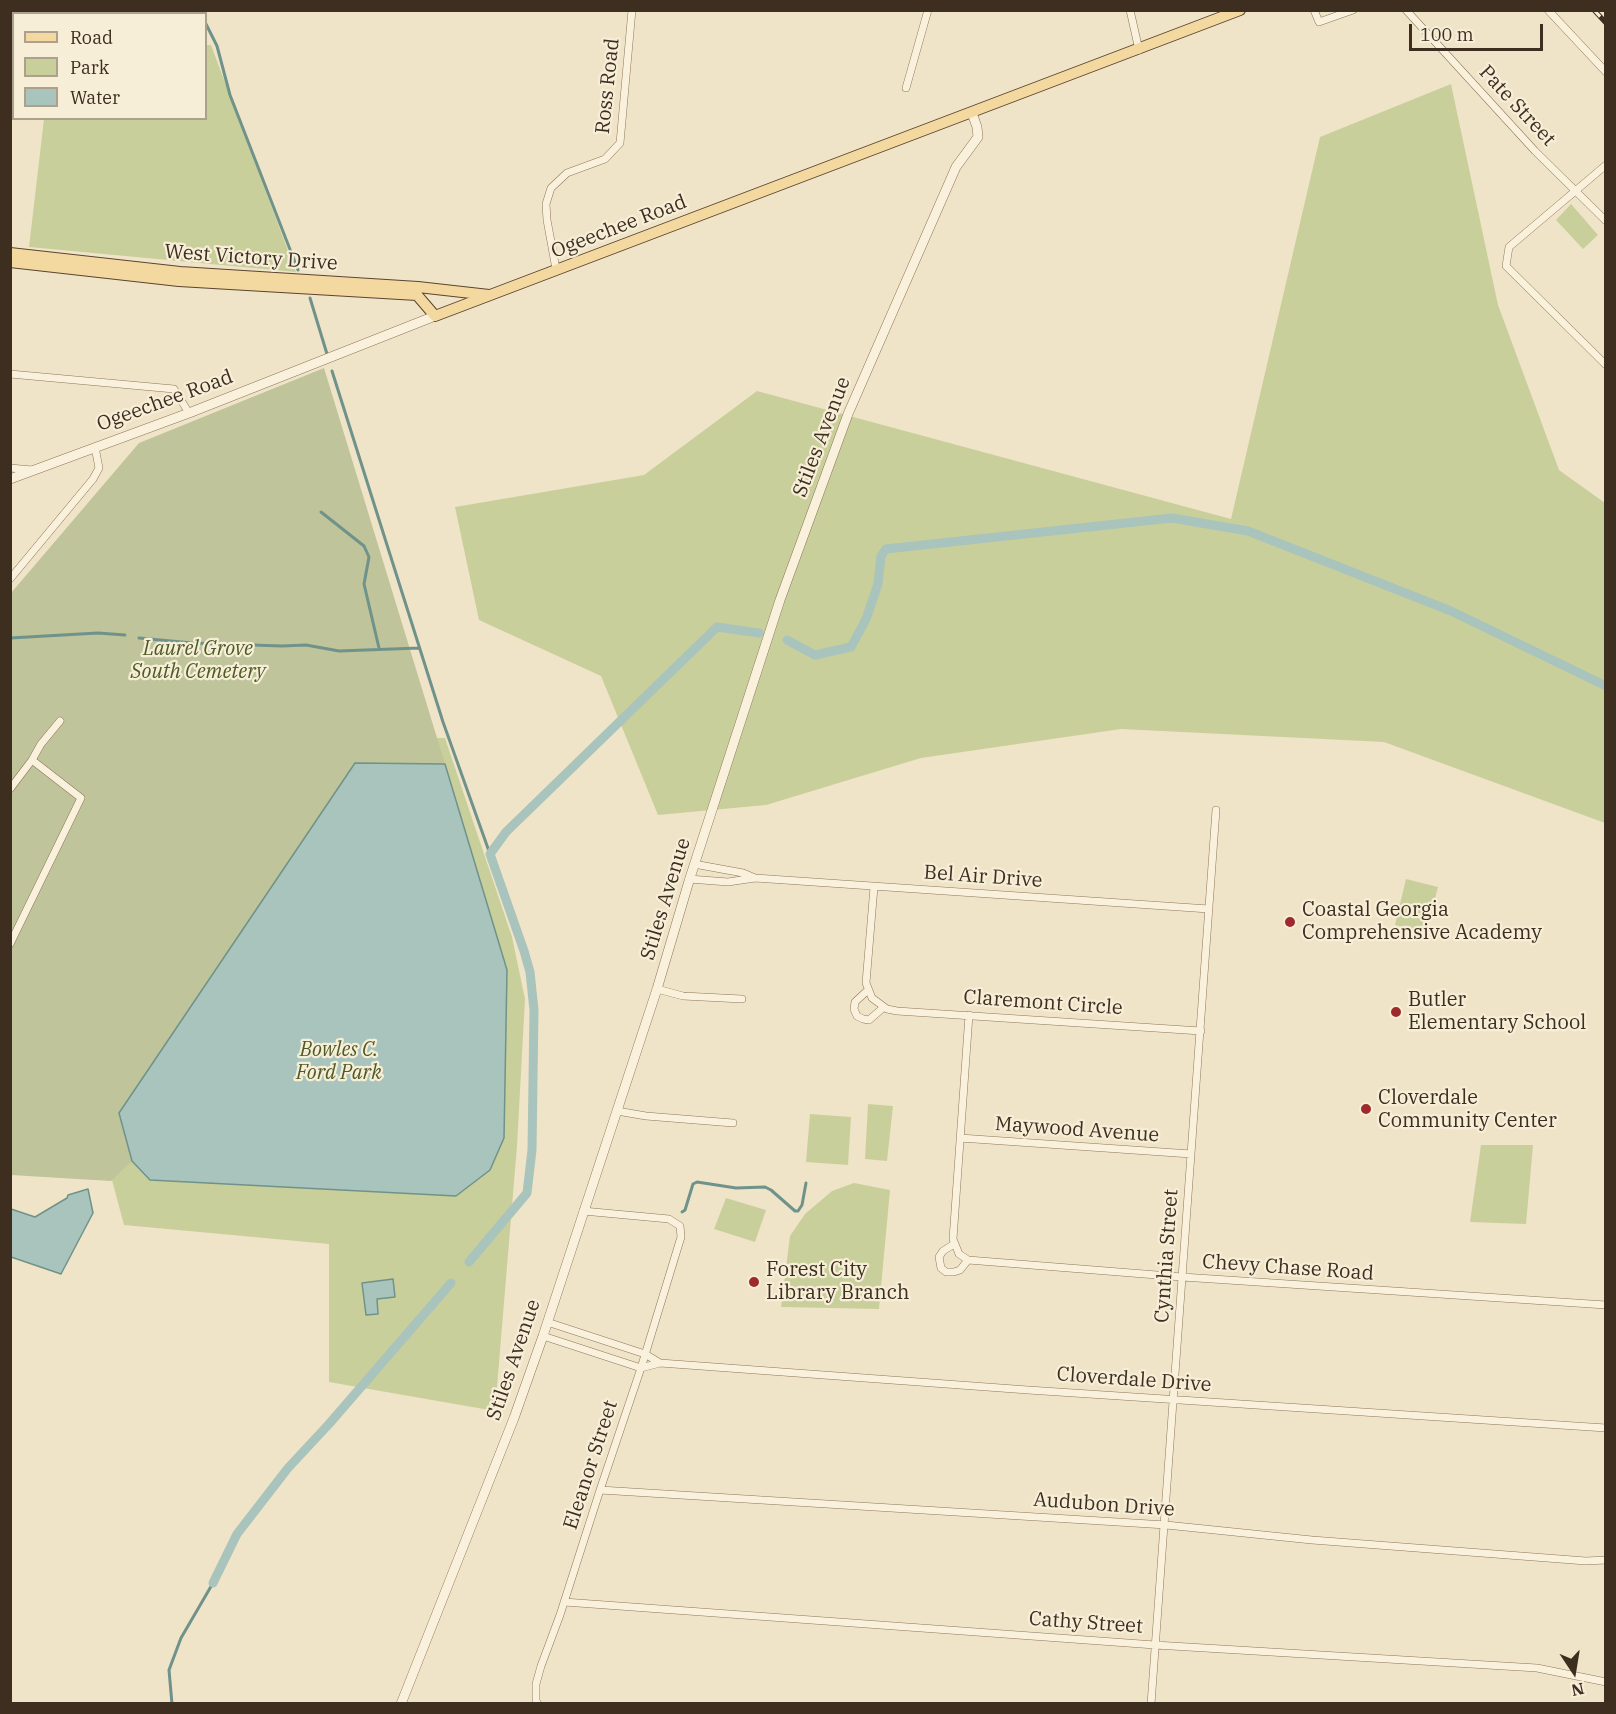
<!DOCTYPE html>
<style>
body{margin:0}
#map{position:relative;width:1616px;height:1714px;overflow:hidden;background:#f0e4c8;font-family:"IBM Plex Serif",serif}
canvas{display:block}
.frame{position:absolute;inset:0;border:12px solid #3d2e20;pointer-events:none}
.legend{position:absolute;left:12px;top:12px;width:195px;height:108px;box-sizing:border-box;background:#f7eed8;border:2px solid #ada18e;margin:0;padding:8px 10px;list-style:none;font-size:18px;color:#3d2e20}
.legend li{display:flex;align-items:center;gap:12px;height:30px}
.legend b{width:30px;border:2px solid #ada18e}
.north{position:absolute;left:1544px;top:1642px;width:60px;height:60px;-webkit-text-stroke:4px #f7eed8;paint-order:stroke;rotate:168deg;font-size:16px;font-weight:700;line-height:24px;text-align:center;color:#3d2e20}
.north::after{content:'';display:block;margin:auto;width:21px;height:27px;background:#3d2e20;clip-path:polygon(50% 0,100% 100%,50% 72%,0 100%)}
.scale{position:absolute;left:1409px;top:24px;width:134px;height:27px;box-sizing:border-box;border:3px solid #3d2e20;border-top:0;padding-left:8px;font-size:18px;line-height:21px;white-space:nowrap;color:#3d2e20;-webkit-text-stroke:4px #f7eed8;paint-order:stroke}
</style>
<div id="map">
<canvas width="1616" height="1714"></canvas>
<div class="frame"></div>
<ul class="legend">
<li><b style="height:8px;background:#f3d9a0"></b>Road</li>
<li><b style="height:16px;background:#c9cf9b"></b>Park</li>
<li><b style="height:16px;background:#a9c4bc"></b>Water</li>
</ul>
<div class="north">N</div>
<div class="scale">100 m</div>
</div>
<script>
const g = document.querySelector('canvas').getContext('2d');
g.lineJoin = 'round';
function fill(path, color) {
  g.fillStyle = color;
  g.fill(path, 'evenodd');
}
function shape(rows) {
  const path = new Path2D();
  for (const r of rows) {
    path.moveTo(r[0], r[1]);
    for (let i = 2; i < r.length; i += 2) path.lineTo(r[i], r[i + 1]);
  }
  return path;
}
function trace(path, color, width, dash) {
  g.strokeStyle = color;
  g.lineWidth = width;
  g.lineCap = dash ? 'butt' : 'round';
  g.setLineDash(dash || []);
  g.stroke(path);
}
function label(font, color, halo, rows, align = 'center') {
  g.font = font + ' "IBM Plex Serif",serif';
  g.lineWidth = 4.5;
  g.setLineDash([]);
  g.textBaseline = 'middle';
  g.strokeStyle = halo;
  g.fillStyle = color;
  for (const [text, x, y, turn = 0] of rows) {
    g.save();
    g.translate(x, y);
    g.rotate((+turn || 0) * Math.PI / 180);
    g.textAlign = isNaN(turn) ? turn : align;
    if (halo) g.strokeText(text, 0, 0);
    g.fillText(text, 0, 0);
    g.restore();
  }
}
fill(shape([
 [206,45,211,45,296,272,29,247,44,119,206,118],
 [1451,84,1498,305,1559,470,1605,503,1605,823,1384,742,1121,729,921,758,766,805,658,815,601,676,479,620,455,507,644,475,757,391,1231,519,1320,137],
 [1571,204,1598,235,1583,249,1556,220],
 [340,738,445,738,512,937,525,999,517,1146,495,1411,329,1382,329,1244,124,1225,92,1105],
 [1406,879,1438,887,1426,933,1395,925],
 [868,1104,893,1106,887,1161,865,1159],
 [810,1114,851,1117,848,1165,806,1162],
 [1481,1145,1533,1145,1526,1224,1470,1222],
 [854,1183,890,1190,879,1309,781,1307,790,1236,805,1214,832,1191],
 [726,1198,766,1210,755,1242,714,1229]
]), '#c9cf9b');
fill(shape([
 [324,368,445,764,355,763,119,1113,132,1161,111,1181,11,1175,11,593,139,443]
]), '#bfc49a');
const water = shape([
 [355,763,445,764,507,970,504,1138,490,1170,456,1196,150,1180,132,1161,119,1113,355,763],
 [88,1189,93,1213,61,1274,11,1257,11,1209,35,1217,67,1198,68,1195,88,1189],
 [393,1279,395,1297,377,1299,378,1314,366,1315,362,1283,393,1279]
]);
fill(water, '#a9c4bc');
trace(water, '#6f938a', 1.5);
trace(shape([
 [201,10,202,14],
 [206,24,217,46,230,95,298,270],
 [310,298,327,354],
 [332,371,443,722,490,854],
 [321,512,364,546,369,557,364,584,379,648],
 [10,638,98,633,125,635],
 [139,638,192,643,282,646,306,645,339,651,419,648],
 [682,1212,685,1210,693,1184,697,1182,736,1188,765,1187,771,1190,795,1211,798,1211,802,1205,806,1183],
 [172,1704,169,1670,181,1638,213,1583]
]), '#6f938a', 3);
trace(shape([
 [787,640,815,655,851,647,866,619,878,584,881,556,886,549,1172,518,1248,531,1451,611,1606,686],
 [469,1262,527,1193,532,1150,534,1010,530,972,524,951,490,854,506,832,717,627,759,633],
 [213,1583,237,1534,288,1468,329,1424,451,1283]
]), '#a9c4bc', 9);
const minor = shape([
 [1130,10,1139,50],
 [1314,10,1319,22,1353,10],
 [1406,10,1535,151,1606,221],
 [1548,10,1606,72],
 [906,88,928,10],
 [1606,165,1509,247,1506,266,1606,365],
 [556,269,547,220,546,204,551,188,567,173,605,159,620,143,632,10],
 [10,374,174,389,189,413],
 [10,468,32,470],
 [10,579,93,479,99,468,95,447],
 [10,789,32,760,41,744,60,721],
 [694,864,743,873,755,878],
 [689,879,728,882,755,878,1209,909],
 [874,887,866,983,872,998,887,1009,897,1011,1201,1031],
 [10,944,81,798,32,760],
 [657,989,683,996,742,999],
 [868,990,855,1002,854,1009,857,1016,863,1019,869,1020,884,1007],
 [969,1015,953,1239,959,1254,968,1260,1182,1277,1606,1305],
 [617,1111,646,1116,733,1123],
 [960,1138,1191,1154],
 [954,1244,943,1251,939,1257,941,1268,946,1272,954,1272,960,1270,968,1260],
 [547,1322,645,1354,660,1363],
 [543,1336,641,1368,660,1363,1028,1390,1606,1428],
 [600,1490,1166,1525,1312,1540,1586,1561,1606,1560],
 [564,1602,1155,1645,1537,1668,1606,1682],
 [538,1704,536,1701,536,1684,541,1666,560,1615,600,1490,641,1368,681,1237,680,1226,669,1219,583,1211],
 [1151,1704,1216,810]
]);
const tertiary = shape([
 [10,479,189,413,435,316],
 [401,1704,514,1418,543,1336,657,989,689,881,780,600,848,414,956,167,978,137,977,127,972,113]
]);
const primary = shape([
 [10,253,180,272,418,287,489,295],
 [10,262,179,281,417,295,435,316,1240,10]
]);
trace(minor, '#8d765c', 8);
trace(tertiary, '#8d765c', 10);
trace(primary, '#5b4430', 12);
trace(minor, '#faf1dc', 7);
trace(tertiary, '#faf1dc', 9);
trace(primary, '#f3d9a0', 10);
const rail = shape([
 [1594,10,1606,23]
]);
trace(rail, '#3d2e20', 5);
trace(rail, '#f7eed8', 3, [9]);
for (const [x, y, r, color] of [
 [1290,922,6,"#9e2a2b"],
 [1396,1012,6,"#9e2a2b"],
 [1366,1109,6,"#9e2a2b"],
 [754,1282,6,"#9e2a2b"]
]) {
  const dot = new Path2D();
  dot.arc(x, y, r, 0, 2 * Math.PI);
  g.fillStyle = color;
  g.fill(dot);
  trace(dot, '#f7eed8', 2);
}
label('20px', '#3d2e20', '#f7eed8', [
 ["Ross Road",608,86,-84],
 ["Pate Street",1517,106,47],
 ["Ogeechee Road",619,227,-21],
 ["West Victory Drive",251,258,4],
 ["Ogeechee Road",165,401,-20],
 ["Stiles Avenue",822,437,-69],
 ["Bel Air Drive",983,877,4],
 ["Stiles Avenue",666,899,-73],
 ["Claremont Circle",1043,1003,4],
 ["Maywood Avenue",1077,1130,4],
 ["Cynthia Street",1167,1256,-86],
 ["Chevy Chase Road",1288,1268,4],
 ["Stiles Avenue",514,1360,-71],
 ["Cloverdale Drive",1134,1380,4],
 ["Eleanor Street",591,1465,-72],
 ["Audubon Drive",1104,1505,4],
 ["Cathy Street",1086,1623,4]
]);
label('italic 20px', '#4d5a26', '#f7eed8', [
 ["Laurel Grove",198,649],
 ["South Cemetery",198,672],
 ["Bowles C.",339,1050],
 ["Ford Park",339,1073]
]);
label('20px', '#3d2e20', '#f7eed8', [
 ["Coastal Georgia",1302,910],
 ["Comprehensive Academy",1302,933],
 ["Butler",1408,1000],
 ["Elementary School",1408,1023],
 ["Cloverdale",1378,1098],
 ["Community Center",1378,1121],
 ["Forest City",766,1270],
 ["Library Branch",766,1293]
], 'left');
</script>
